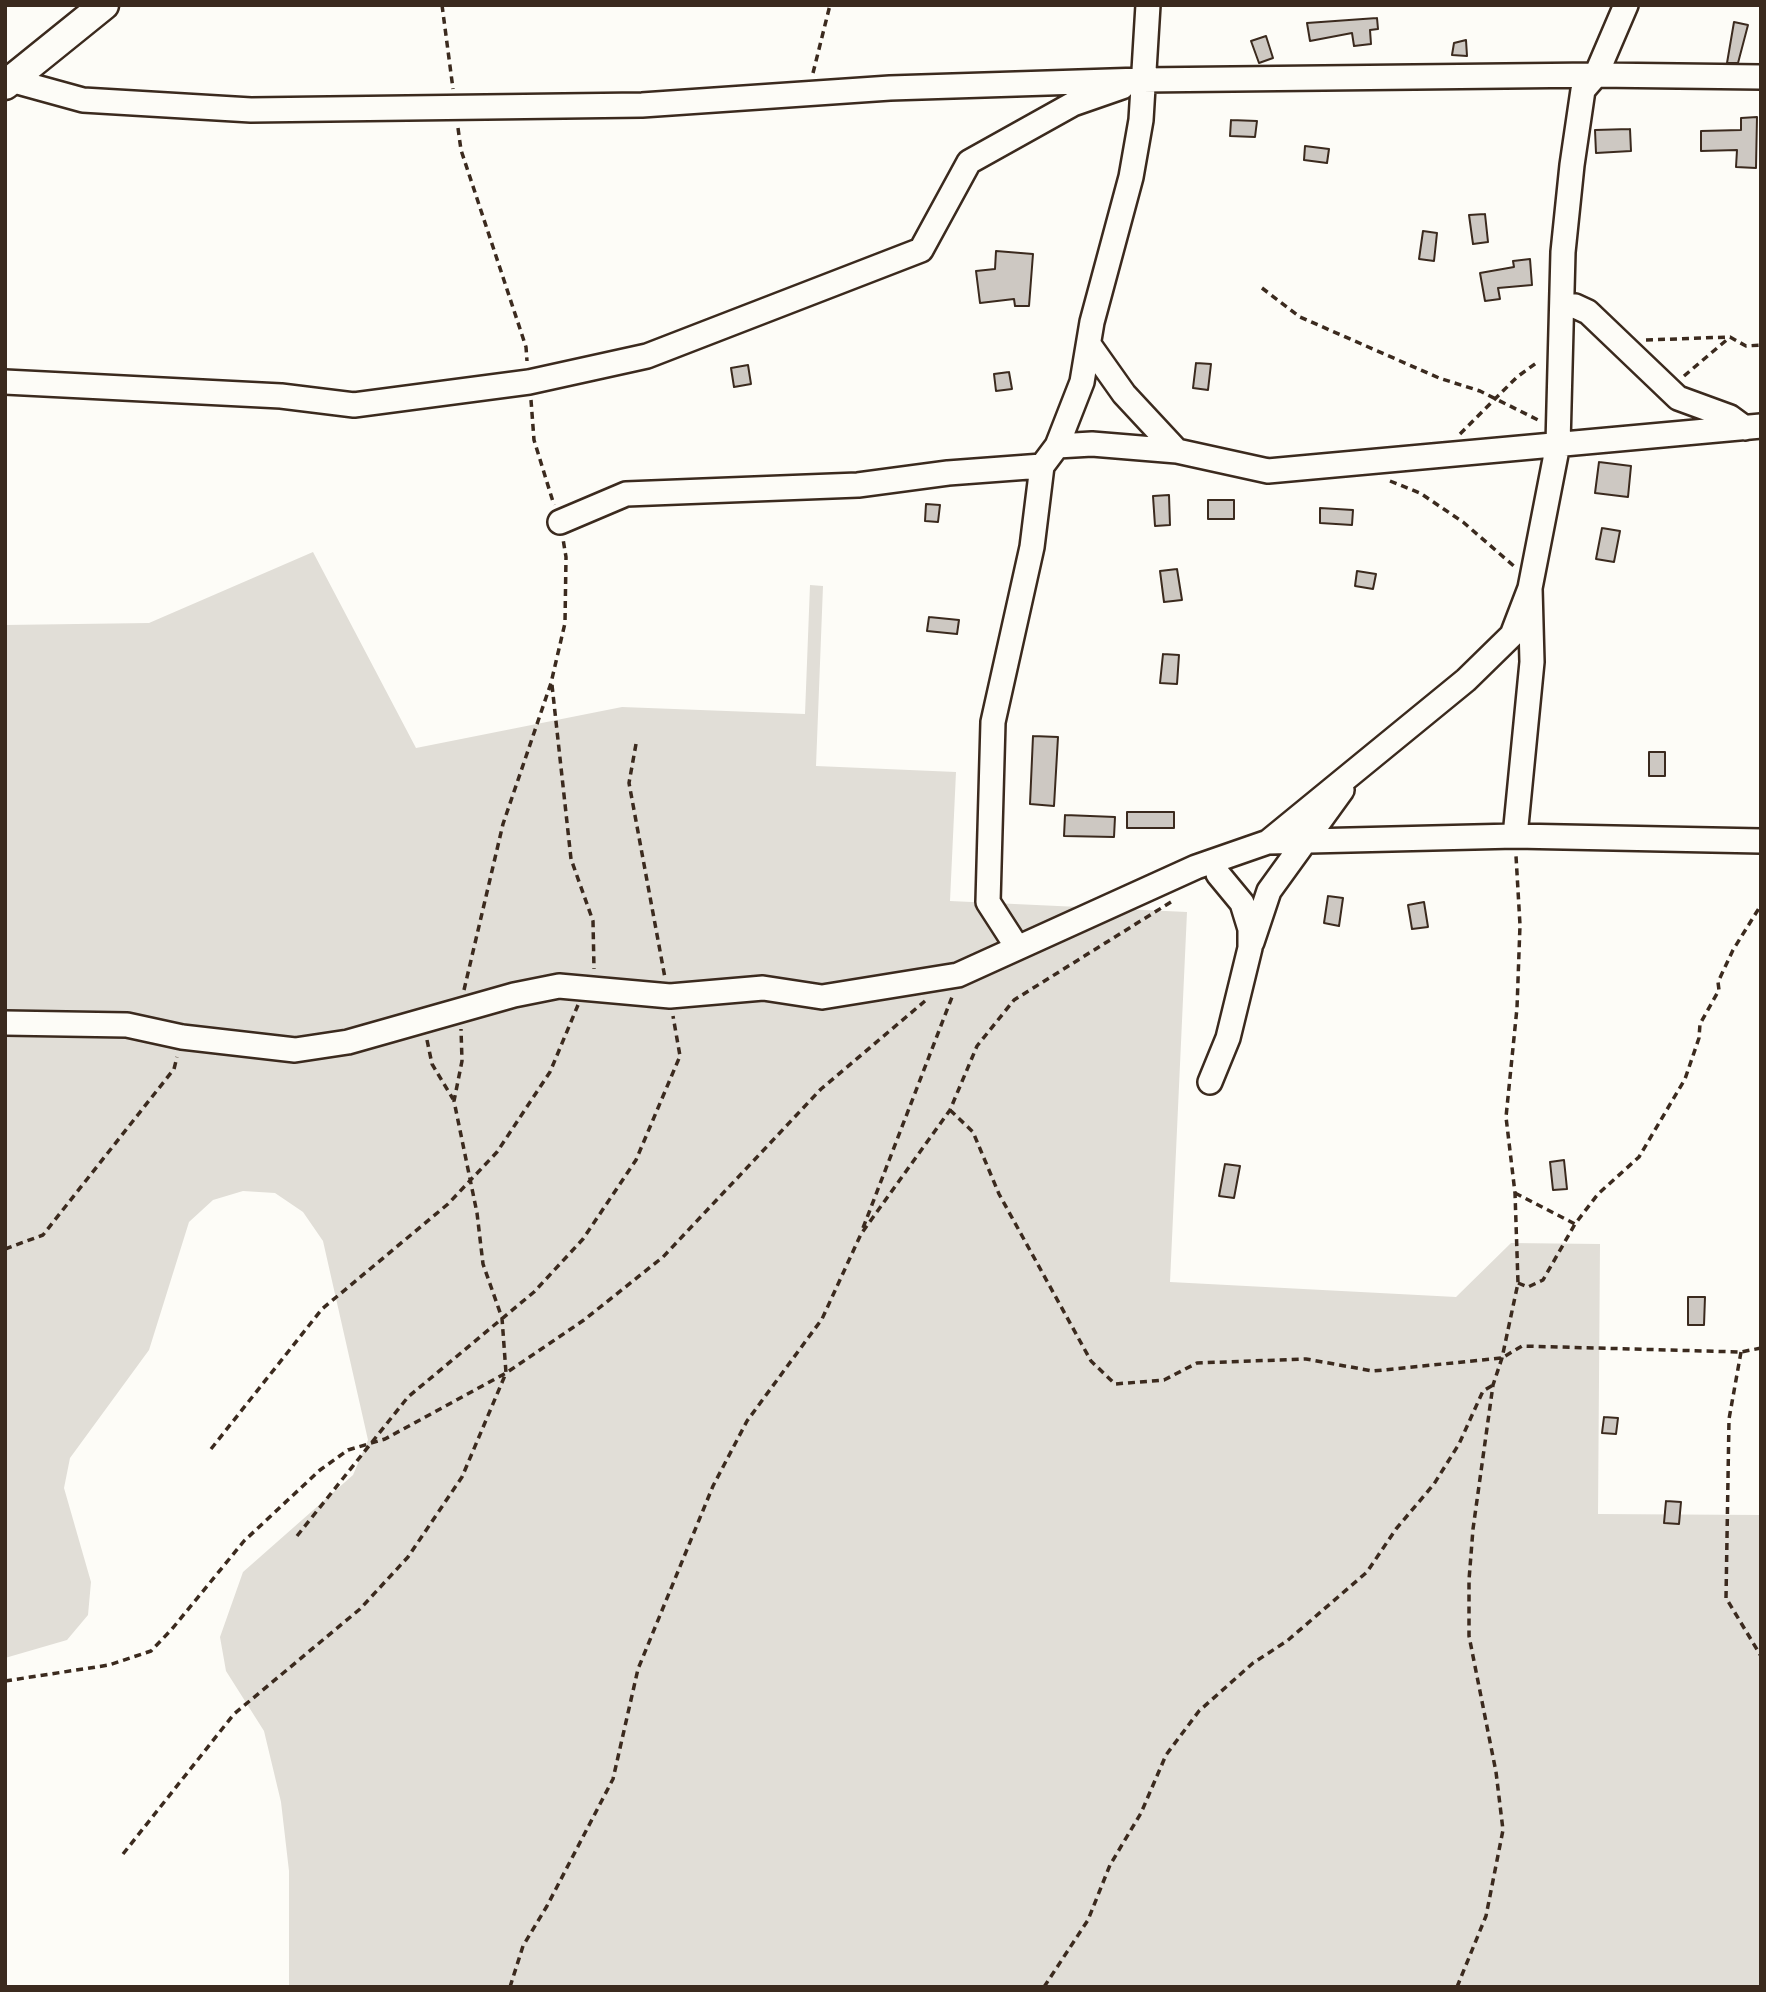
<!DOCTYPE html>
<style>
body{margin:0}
#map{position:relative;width:1766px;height:1992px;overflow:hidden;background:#fdfcf7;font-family:Dekko,sans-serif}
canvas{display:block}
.frame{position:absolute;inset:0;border:7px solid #3b2a1e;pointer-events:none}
</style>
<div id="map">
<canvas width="1766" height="1992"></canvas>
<div class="frame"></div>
</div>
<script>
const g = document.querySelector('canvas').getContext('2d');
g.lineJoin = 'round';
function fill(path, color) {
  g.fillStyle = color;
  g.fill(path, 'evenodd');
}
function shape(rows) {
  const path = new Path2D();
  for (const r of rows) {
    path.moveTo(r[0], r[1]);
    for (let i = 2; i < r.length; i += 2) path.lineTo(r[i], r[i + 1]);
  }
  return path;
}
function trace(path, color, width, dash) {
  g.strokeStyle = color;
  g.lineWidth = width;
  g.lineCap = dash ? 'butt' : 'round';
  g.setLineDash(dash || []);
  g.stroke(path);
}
fill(shape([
 [313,552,416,748,622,707,805,714,810,585,823,586,816,766,956,772,950,901,1187,912,1170,1282,1456,1297,1511,1243,1600,1244,1598,1514,1761,1515,1761,1987,289,1987,289,1871,281,1802,264,1731,226,1671,220,1637,243,1572,353,1475,368,1440,323,1241,303,1212,275,1193,243,1191,213,1200,189,1222,149,1350,70,1458,64,1488,91,1582,88,1615,67,1640,5,1658,5,625,149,623]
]), '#e1ded7');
const building = shape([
 [1377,18,1378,29,1370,30,1371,44,1354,46,1352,33,1310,41,1307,23,1377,18],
 [1734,22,1748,25,1738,63,1727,63,1734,22],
 [1266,36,1273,58,1259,63,1251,41,1266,36],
 [1466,40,1467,56,1452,55,1454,43,1466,40],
 [1757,117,1756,168,1736,167,1737,150,1701,151,1701,131,1741,130,1741,118,1757,117],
 [1231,120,1257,121,1255,137,1230,136,1231,120],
 [1630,129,1631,151,1596,153,1595,130,1630,129],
 [1305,146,1329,149,1327,163,1304,160,1305,146],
 [1485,214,1488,242,1473,244,1469,215,1485,214],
 [1423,231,1437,233,1434,261,1419,259,1423,231],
 [996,251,1033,254,1029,306,1015,306,1014,299,980,303,976,271,995,269,996,251],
 [1530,259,1532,285,1498,288,1500,299,1485,301,1480,273,1514,267,1513,261,1530,259],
 [1196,363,1211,364,1208,390,1193,388,1196,363],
 [748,365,751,384,734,387,731,368,748,365],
 [1009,372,1012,389,996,391,994,374,1009,372],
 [1599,462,1631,466,1628,497,1595,493,1599,462],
 [1169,495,1170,525,1155,526,1153,496,1169,495],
 [1208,500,1234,500,1234,519,1208,519,1208,500],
 [926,504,940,505,938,522,925,521,926,504],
 [1320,508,1353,510,1352,525,1320,523,1320,508],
 [1602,528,1620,531,1614,562,1596,559,1602,528],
 [1177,569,1182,600,1164,602,1160,571,1177,569],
 [1357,571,1376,574,1373,589,1355,586,1357,571],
 [929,617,959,620,957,634,927,631,929,617],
 [1163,654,1179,655,1177,684,1160,683,1163,654],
 [1033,736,1058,737,1054,806,1030,804,1033,736],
 [1649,752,1665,752,1665,776,1649,776,1649,752],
 [1127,812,1174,812,1174,828,1127,828,1127,812],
 [1065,815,1115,817,1114,837,1064,836,1065,815],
 [1328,896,1343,898,1339,926,1324,923,1328,896],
 [1424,902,1428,927,1412,929,1408,905,1424,902],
 [1564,1160,1567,1189,1553,1190,1550,1162,1564,1160],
 [1225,1164,1240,1166,1234,1198,1219,1196,1225,1164],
 [1688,1297,1705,1297,1704,1325,1688,1325,1688,1297],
 [1604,1417,1618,1418,1616,1434,1602,1433,1604,1417],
 [1666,1501,1681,1502,1679,1524,1664,1523,1666,1501]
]);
fill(building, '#cdc8c2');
trace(building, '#3b2a1e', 2);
const minor = shape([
 [14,81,83,100,251,110,642,105,890,88,1142,80,1596,75,1761,77],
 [1562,305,1575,306,1588,312,1678,398,1730,417,1745,428],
 [1090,346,1124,394,1177,451],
 [5,382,281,396,354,405,529,382,647,356,921,250,969,162,1073,104,1122,87],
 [1057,446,1092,444,1177,451,1268,471,1761,426],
 [560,522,626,494,858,485,948,473,1042,466],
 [1515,836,1532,662,1530,588,1558,444,1563,252,1572,165,1583,90,1596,75,1626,5],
 [1268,842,1515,836,1761,841],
 [1252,942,1269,891,1342,790],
 [1017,947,988,902,993,722,1032,547,1042,466,1057,446,1082,382,1092,322,1131,177,1141,120,1148,5],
 [5,1023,127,1025,182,1037,295,1050,348,1042,514,995,559,986,670,996,763,988,822,997,958,975,1196,867,1268,842,1466,680,1512,635,1530,588],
 [1210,1082,1228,1038,1250,948,1250,929,1242,903,1218,874]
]);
const tertiary = shape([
 [5,85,104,5]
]);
trace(minor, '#3b2a1e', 28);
trace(tertiary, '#3b2a1e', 33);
trace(shape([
 [442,5,453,89],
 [813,73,830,5],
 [458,128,461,150,526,347,527,361],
 [1262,288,1300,317,1439,378,1480,391,1538,420],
 [1646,340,1730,337,1746,346,1761,345],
 [1684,376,1729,338],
 [531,400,534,440,554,505],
 [1460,434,1517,377,1539,361],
 [1390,481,1420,493,1463,522,1515,567],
 [552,685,571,859,593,921,594,969],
 [636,744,629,783,665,978],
 [464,990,503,824,551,683,565,623,566,557,563,539],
 [427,1040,432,1064,453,1099],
 [950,1110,973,1132,999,1194,1091,1361,1115,1384,1164,1380,1197,1363,1306,1359,1373,1371,1502,1358,1522,1346,1741,1352,1761,1348],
 [1515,1193,1575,1224,1598,1194,1639,1157,1685,1079,1699,1038,1700,1024,1719,990,1718,982,1733,950,1761,905],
 [863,1228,952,997],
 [5,1249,43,1235,174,1069,177,1057],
 [1518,1283,1528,1287,1543,1280,1575,1224],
 [1741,1352,1729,1419,1726,1598,1761,1656],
 [211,1449,322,1309,448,1204,497,1152,550,1072,578,1005],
 [297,1536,408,1397,534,1292,583,1239,636,1160,680,1056,673,1016],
 [5,1681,109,1665,151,1651,172,1629,244,1541,320,1470,348,1450,385,1439,506,1373,584,1320,663,1257,821,1089,925,1001],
 [123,1854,234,1714,360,1609,408,1557,462,1477,506,1373,502,1318,483,1264,477,1213,454,1101,462,1061,461,1029],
 [510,1987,523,1946,547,1906,613,1779,638,1669,713,1486,747,1421,822,1319,861,1234,950,1110,977,1046,1014,1000,1171,902],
 [1044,1987,1088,1920,1110,1865,1141,1813,1166,1755,1199,1711,1253,1663,1287,1641,1367,1572,1396,1529,1434,1484,1459,1444,1483,1391,1493,1385],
 [1457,1987,1486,1916,1503,1830,1496,1772,1469,1636,1469,1580,1473,1529,1493,1385,1502,1358,1518,1283,1515,1193,1506,1117,1517,1008,1520,925,1516,856]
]), '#3b2a1e', 3.5, [7, 5]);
trace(minor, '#fdfcf7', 23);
trace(tertiary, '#fdfcf7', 28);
</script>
